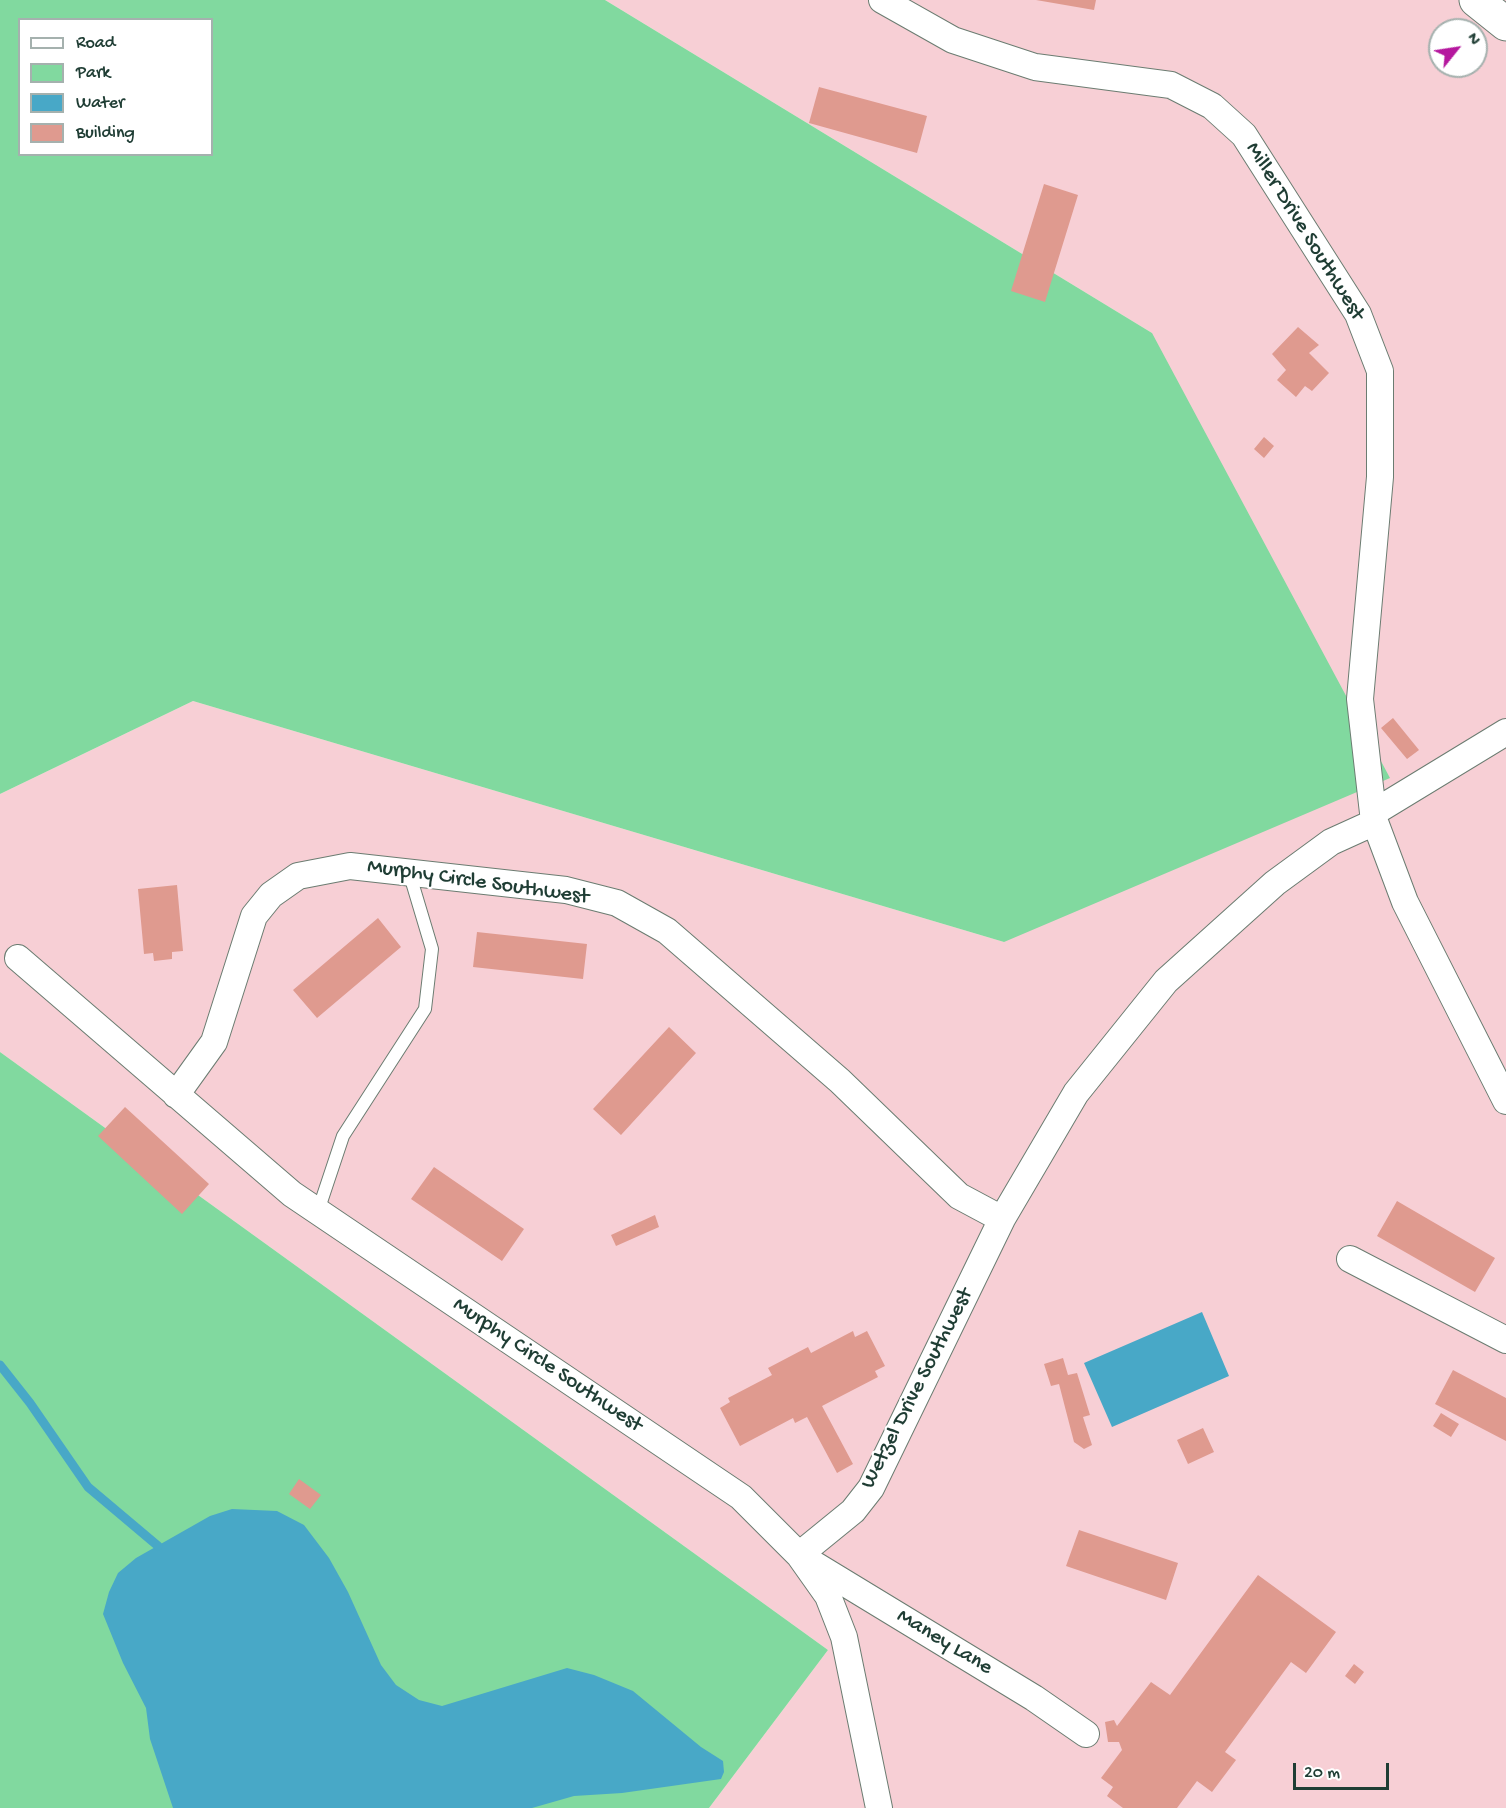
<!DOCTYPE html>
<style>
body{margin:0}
#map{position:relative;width:1506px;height:1808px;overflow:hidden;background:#f8f0e1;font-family:"Gochi Hand",sans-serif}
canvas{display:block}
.legend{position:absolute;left:18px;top:18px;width:195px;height:138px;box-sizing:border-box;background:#fff;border:2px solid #a5b1ae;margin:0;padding:8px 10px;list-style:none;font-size:18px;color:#1f3d34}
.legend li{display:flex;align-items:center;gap:12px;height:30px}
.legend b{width:30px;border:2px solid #a5b1ae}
.north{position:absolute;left:1428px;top:18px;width:60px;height:60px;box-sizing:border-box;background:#fff;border:2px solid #a5b1ae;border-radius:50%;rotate:60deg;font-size:16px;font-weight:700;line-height:24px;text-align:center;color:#1f3d34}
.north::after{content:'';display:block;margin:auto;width:21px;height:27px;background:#b5179e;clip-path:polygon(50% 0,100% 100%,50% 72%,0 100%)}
.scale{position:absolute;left:1293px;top:1763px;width:96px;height:27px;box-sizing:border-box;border:3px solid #1f3d34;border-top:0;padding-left:8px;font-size:18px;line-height:21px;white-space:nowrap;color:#1f3d34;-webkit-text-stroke:4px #fff;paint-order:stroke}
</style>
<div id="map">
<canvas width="1506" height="1808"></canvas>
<ul class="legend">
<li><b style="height:8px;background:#fff"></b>Road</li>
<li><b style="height:16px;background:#81d99f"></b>Park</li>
<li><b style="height:16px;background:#48a8c7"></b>Water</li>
<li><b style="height:16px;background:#df9a8f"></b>Building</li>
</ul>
<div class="north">N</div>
<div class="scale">20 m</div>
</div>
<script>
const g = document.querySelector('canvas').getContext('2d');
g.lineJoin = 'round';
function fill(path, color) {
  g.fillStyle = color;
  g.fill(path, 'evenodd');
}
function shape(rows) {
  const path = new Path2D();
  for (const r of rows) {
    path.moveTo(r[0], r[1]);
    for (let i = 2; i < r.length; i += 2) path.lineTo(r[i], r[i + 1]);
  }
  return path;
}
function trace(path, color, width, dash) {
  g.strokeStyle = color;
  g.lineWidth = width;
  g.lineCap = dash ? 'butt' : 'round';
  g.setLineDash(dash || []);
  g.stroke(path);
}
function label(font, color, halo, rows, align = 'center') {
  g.font = font + ' "Gochi Hand",sans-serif';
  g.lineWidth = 4.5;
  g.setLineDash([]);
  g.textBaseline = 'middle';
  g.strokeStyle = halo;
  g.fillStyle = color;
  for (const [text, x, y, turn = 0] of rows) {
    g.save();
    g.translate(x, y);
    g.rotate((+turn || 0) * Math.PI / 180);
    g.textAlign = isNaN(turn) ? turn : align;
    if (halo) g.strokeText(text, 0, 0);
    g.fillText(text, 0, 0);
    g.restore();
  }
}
fill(shape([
 [605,0,1506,0,1506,1808,709,1808,828,1650,0,1052,0,794,193,701,1004,942,1152,333],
 [1440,30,1476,30,1476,66,1440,66]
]), '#f7cfd5');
fill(shape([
 [0,0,605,0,1152,333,1390,778,1004,942,193,701,0,794],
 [20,20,212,20,212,154,20,154],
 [0,1052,828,1650,709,1808,0,1808]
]), '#81d99f');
fill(shape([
 [1202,1312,1229,1376,1112,1427,1084,1363],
 [232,1509,277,1511,304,1525,329,1558,348,1592,381,1665,396,1685,419,1700,442,1706,567,1668,594,1675,633,1691,701,1747,723,1761,724,1772,721,1779,622,1793,574,1796,532,1808,173,1808,150,1739,146,1708,123,1663,103,1614,109,1592,118,1573,136,1558,210,1516]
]), '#48a8c7');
trace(shape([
 [0,1365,30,1403,88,1487,158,1546]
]), '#48a8c7', 9);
fill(shape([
 [1036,0,1096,0,1094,10],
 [819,87,927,116,917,153,809,123],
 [1044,184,1078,195,1045,302,1011,291],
 [1298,327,1319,345,1309,353,1329,373,1312,391,1305,386,1296,397,1277,380,1286,370,1272,354],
 [1264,437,1274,446,1264,458,1254,449],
 [1393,718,1419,750,1407,759,1381,728],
 [177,885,183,951,172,952,172,959,154,961,153,953,144,954,138,889],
 [378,918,401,947,317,1018,293,990],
 [477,932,587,944,583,979,473,967],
 [669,1027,696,1053,621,1135,593,1109],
 [125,1107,209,1184,182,1214,98,1136],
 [434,1167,524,1229,502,1261,411,1199],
 [1397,1201,1495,1258,1475,1292,1377,1236],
 [655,1215,659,1227,616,1246,611,1235],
 [853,1331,855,1337,867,1331,885,1366,875,1371,878,1377,822,1406,853,1464,837,1473,807,1417,795,1423,793,1418,740,1446,720,1408,730,1402,728,1398,772,1375,768,1368,808,1347,811,1353],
 [1063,1358,1068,1375,1077,1373,1090,1415,1083,1417,1092,1445,1084,1449,1074,1442,1059,1384,1051,1386,1044,1364],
 [1453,1370,1506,1398,1506,1441,1435,1404],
 [1441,1413,1459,1424,1451,1437,1433,1426],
 [1203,1428,1214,1452,1188,1464,1177,1440],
 [299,1479,321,1495,310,1509,289,1494],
 [1079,1530,1178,1563,1166,1600,1066,1566],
 [1258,1575,1336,1632,1306,1673,1291,1662,1225,1752,1236,1760,1212,1792,1197,1781,1177,1808,1123,1808,1107,1796,1113,1787,1101,1778,1122,1750,1119,1742,1108,1742,1105,1722,1114,1720,1117,1726,1151,1682,1170,1695],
 [1354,1664,1364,1672,1355,1684,1345,1676]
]), '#df9a8f');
const lane = shape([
 [318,1211,343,1136,425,1009,432,949,409,872]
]);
const street = shape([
 [882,0,953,40,1035,67,1171,85,1212,106,1244,135,1358,314,1380,371,1380,477,1360,699,1373,813,1506,732],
 [18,958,292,1194,741,1497,799,1555,828,1596,844,1637,879,1808],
 [176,1095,214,1042,254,916,271,895,298,876,350,866,566,890,617,903,667,931,840,1081,959,1196,1002,1219],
 [1350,1259,1506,1340],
 [799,1555,853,1511,871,1488,1002,1219,1076,1093,1166,981,1275,883,1331,842,1375,822,1405,902,1506,1101],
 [807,1560,1034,1698,1086,1734]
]);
const secondary = shape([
 [1476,0,1506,24]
]);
trace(lane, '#6b7c71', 14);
trace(street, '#6b7c71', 28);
trace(secondary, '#6b7c71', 35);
trace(lane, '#fff', 12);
trace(street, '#fff', 26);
trace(secondary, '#fff', 33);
label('22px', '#1f3d34', '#fff', [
 ["Miller Drive Southwest",1304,232,58],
 ["Murphy Circle Southwest",478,883,8],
 ["Murphy Circle Southwest",547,1366,34],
 ["Wetzel Drive Southwest",918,1389,-63],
 ["Maney Lane",944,1643,31]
]);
</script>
